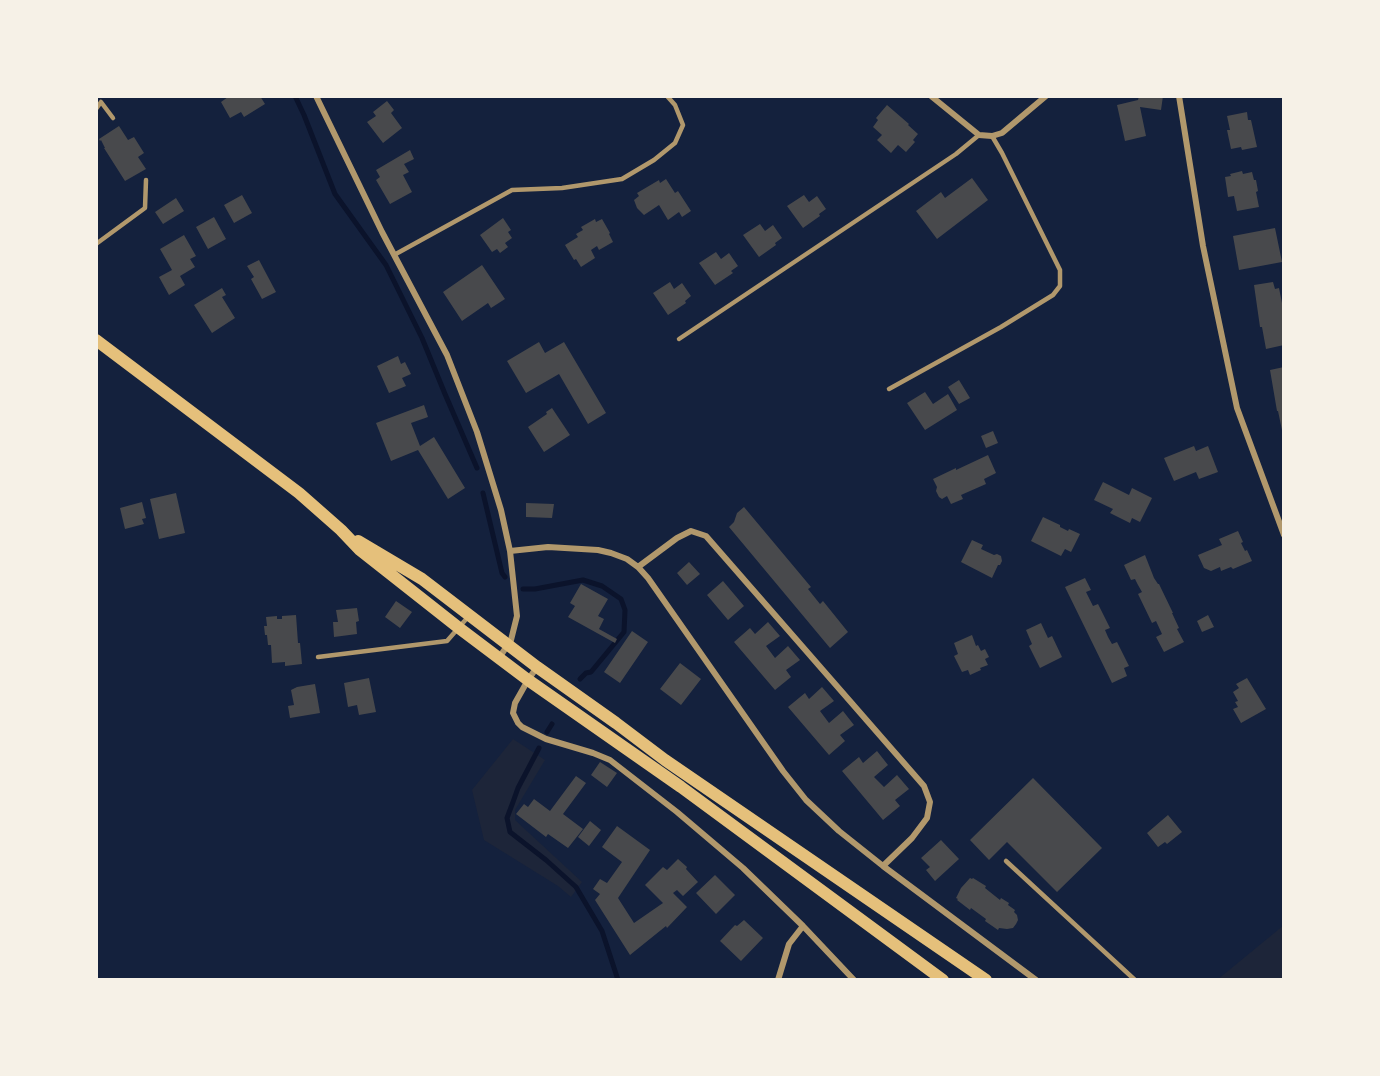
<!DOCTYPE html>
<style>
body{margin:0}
#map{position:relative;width:1380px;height:1076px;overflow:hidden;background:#14213d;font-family:"Times New Roman",serif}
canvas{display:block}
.frame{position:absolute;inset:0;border:98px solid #f6f1e7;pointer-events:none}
</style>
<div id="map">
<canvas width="1380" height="1076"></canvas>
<div class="frame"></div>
</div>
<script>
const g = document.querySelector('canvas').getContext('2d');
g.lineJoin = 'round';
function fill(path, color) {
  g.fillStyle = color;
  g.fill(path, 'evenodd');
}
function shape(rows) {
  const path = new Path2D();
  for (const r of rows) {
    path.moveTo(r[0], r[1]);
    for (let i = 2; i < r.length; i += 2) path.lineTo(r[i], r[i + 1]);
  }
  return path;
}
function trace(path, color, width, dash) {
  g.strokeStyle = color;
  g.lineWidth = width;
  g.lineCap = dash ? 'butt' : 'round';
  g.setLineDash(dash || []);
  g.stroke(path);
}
fill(shape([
 [513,739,545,760,515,810,515,820,582,882,571,897,558,886,484,840,472,790],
 [1284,925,1284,980,1217,980]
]), '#1d2539');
trace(shape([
 [295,96,304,115,335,194,386,265,422,338,445,394,477,468],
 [483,493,502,573,505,577],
 [523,589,535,589,583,580,602,586,621,599,625,610,624,632,591,672,586,673,580,679],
 [547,732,552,724],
 [539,748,518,788,513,802,507,818,510,832,546,860,576,887,602,931,618,980]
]), '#0b132b', 5);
fill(shape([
 [228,96,260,96,265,104,244,117,241,112,230,118,221,102,228,97],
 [1139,96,1163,96,1161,110,1140,107,1146,136,1125,141,1117,105,1138,100],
 [387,101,394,110,391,113,402,128,383,143,367,122,376,116,373,112],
 [887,105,909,124,908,125,918,134,913,140,915,142,906,152,898,145,891,153,877,140,882,135,873,127,878,120,876,118],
 [1247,112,1248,120,1251,120,1257,147,1242,150,1241,147,1231,149,1227,130,1230,130,1227,116],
 [119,126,128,140,134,137,144,153,138,157,146,169,125,181,104,148,105,148,101,140,100,141,99,139],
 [410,150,414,159,404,164,409,172,403,175,412,192,390,204,376,180,380,177,376,170],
 [1242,171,1243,174,1252,172,1254,180,1256,180,1258,191,1256,192,1259,207,1237,211,1234,196,1228,197,1225,177,1231,176,1230,174],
 [972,178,988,200,937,239,916,211,941,192,945,198],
 [666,179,675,193,678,191,691,211,682,217,679,212,668,220,659,205,644,215,637,208,634,200,639,196,637,193,659,180,660,183],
 [242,195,252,213,234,223,224,205],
 [804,195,809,202,817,196,826,209,819,214,820,216,803,228,787,206],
 [176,198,184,211,163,224,155,212],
 [214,217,226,239,208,249,196,227],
 [503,218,511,230,508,232,512,238,505,243,508,247,500,253,497,249,492,252,480,235],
 [595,219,596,222,602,219,610,233,609,234,613,242,599,250,597,246,591,250,595,258,581,267,576,259,574,260,565,245,578,237,576,234,583,230,581,227],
 [760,224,765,231,773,225,782,238,775,243,776,245,759,257,743,235],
 [1275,228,1282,262,1239,270,1233,236],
 [184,235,196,256,190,259,195,267,180,276,185,285,169,295,159,277,172,270,160,249],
 [716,252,721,259,729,253,738,266,731,271,733,273,715,285,699,263],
 [259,260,276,292,262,299,251,279,254,277,247,266],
 [482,265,505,299,491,308,488,303,462,321,443,292],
 [670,282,674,289,682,283,691,296,685,301,686,303,668,315,653,293],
 [1273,282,1275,289,1279,288,1282,303,1284,303,1284,345,1266,349,1262,327,1260,327,1254,285],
 [222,288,226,295,222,297,235,318,212,333,194,305],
 [539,342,545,353,564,342,606,413,588,424,559,374,526,393,507,361],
 [398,356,401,364,405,362,411,374,402,378,406,386,389,393,377,366],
 [1284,367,1284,435,1283,435,1278,411,1277,411,1270,370],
 [959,380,970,398,959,404,948,387],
 [925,392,933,404,948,394,957,410,925,430,907,403],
 [424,405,428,417,411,423,420,446,434,437,465,488,448,499,418,450,391,461,376,423],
 [552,408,570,435,544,452,528,427,547,414,546,412],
 [993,431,998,443,986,448,981,436],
 [1194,446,1196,451,1208,446,1218,472,1199,479,1196,472,1174,481,1164,458],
 [988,455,996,473,984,479,986,484,961,495,963,499,951,504,947,496,942,499,939,497,936,491,937,487,933,479,956,468,956,470],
 [1103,482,1129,495,1132,488,1152,498,1140,522,1132,518,1130,523,1110,513,1113,509,1094,500],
 [176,493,185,533,159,539,150,499],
 [142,502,146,518,142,519,144,524,125,529,120,508],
 [526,503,554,504,552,518,526,517],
 [744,507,811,587,808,589,820,604,823,601,848,632,830,648,729,527,734,522,737,513],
 [1043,517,1060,525,1060,527,1068,531,1069,529,1080,534,1071,552,1065,549,1061,556,1031,541],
 [1238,531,1243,542,1241,543,1245,551,1247,550,1252,561,1233,569,1231,567,1221,571,1220,567,1211,571,1204,568,1198,555,1222,545,1219,539],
 [972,540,983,545,981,549,994,555,997,554,1001,556,1002,561,1000,565,998,565,992,578,961,562],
 [1145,555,1154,578,1158,584,1159,584,1173,613,1172,613,1179,628,1177,629,1184,642,1164,652,1156,637,1162,634,1156,621,1152,623,1138,594,1142,592,1138,585,1135,579,1131,580,1124,565],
 [689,562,700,574,687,585,677,573],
 [1085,578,1091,590,1086,592,1093,606,1098,604,1110,628,1105,630,1108,637,1112,644,1117,642,1129,666,1124,668,1127,676,1112,683,1065,587],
 [723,581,744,606,728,620,707,595],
 [581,584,608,599,598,616,604,619,599,629,617,639,615,643,568,617,575,606,570,603],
 [396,601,412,612,400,628,385,617],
 [357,608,359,621,356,622,357,634,334,637,333,622,338,622,336,610],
 [296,615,298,643,300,643,302,664,285,666,285,662,272,663,271,645,268,645,267,635,265,635,264,626,267,626,266,617,277,616,277,619,282,619,282,616],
 [1208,615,1214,627,1202,632,1197,621],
 [768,622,780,636,766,646,775,658,788,646,800,660,786,670,791,677,775,690,734,642,750,628,755,634],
 [1041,623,1048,638,1052,636,1062,657,1040,668,1029,646,1032,644,1026,630],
 [632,631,648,642,620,683,604,672],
 [972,635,976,646,978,645,981,651,985,649,989,657,985,659,988,665,980,668,981,670,970,675,968,670,962,672,954,656,958,654,954,643],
 [680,663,701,679,681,705,660,689],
 [369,678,376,712,359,715,357,705,348,707,344,683],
 [1247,678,1266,709,1241,723,1233,709,1238,707,1235,702,1238,701,1233,692,1239,688,1236,684],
 [315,684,320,713,290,718,288,706,294,705,291,690,297,687],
 [822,687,834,701,820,711,829,723,843,711,854,725,840,735,845,741,829,755,788,707,805,693,809,699],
 [877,751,888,765,874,777,884,787,897,775,909,789,895,800,900,806,883,820,842,771,859,757,863,763],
 [600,762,617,773,607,787,591,775],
 [576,776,586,783,563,814,583,829,568,848,548,834,546,837,516,814,524,804,528,807,534,799,550,811],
 [1033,778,1102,848,1057,892,1007,842,989,860,970,840],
 [1168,815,1182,832,1167,844,1165,842,1158,847,1147,833],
 [590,821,601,830,589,846,578,837],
 [617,826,650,850,618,898,634,923,663,903,645,885,663,867,667,870,678,859,687,867,686,869,698,882,683,896,677,890,673,893,687,907,667,928,666,926,630,955,595,900,600,894,593,889,600,879,607,883,622,862,602,847],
 [941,840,959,859,935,881,926,870,930,867,921,858],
 [715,875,735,895,716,914,696,893],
 [970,878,972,879,973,878,986,886,985,888,1000,900,1001,898,1009,903,1008,905,1015,910,1014,912,1017,915,1018,920,1016,924,1013,928,1007,929,999,928,998,930,985,921,986,919,971,908,970,910,957,900,958,899,956,898,961,888],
 [744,920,763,938,741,961,720,941,735,925,737,926]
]), '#48494c');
trace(shape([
 [96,109,101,102,113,118],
 [96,244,145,208,146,180],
 [394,255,512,190,562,188,622,179,654,160,675,143,683,125,675,105,667,96],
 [679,339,956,154,979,135],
 [889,389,1001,327,1053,295,1060,286,1060,270,1002,153,992,136],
 [318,657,447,641,468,617],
 [1006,861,1135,980]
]), '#b1986c', 4.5);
trace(shape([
 [316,96,382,232,447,355,477,432,501,510,510,551,517,616,511,640,499,658],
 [931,96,979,135,992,136,1002,133,1046,96],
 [1179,96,1203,246,1237,408,1284,535],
 [510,551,548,547,598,550,611,553,627,559,638,567,648,578,783,771,806,800,839,831,883,866,1036,980],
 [638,567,677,538,691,531,706,536,924,786,930,802,927,818,912,838,883,866],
 [537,667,528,680,515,703,513,713,518,723,522,727,546,739,593,753,610,760,677,812,743,868,803,926,854,980],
 [778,980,789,944,803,926]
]), '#b1986c', 6);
trace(shape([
 [96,340,299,493,341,530,360,550,459,628,528,680,681,787,943,980],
 [358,541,422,579,537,667,616,723,665,760,986,980]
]), '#e5c07b', 12);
</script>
